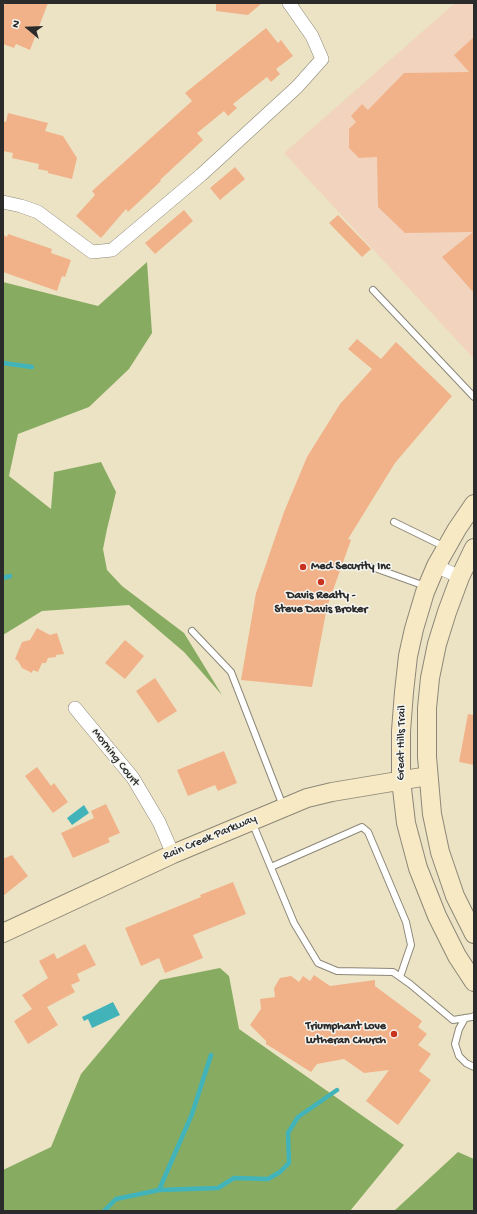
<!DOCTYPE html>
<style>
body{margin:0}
#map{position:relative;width:477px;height:1214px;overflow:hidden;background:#ece3c5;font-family:"Gochi Hand",sans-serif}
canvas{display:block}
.frame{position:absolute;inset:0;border:4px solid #2b2b2b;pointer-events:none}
.north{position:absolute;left:8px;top:8px;width:40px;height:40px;-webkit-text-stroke:3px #f6f6f2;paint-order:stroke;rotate:289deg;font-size:11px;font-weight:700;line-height:16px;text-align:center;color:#2b2b2b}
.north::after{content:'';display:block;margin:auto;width:14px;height:18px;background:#2b2b2b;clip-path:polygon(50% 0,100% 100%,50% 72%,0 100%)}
</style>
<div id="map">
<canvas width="477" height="1214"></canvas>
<div class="frame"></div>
<div class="north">N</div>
</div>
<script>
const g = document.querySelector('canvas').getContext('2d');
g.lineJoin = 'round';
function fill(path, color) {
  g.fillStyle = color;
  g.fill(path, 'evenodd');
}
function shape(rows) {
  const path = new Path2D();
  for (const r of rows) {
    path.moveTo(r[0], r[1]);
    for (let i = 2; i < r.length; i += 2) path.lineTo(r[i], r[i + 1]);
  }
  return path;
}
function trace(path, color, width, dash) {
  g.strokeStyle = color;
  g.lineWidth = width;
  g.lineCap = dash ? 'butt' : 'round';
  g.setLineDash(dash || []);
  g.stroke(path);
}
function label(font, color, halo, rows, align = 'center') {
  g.font = font + ' "Gochi Hand",sans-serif';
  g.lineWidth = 3;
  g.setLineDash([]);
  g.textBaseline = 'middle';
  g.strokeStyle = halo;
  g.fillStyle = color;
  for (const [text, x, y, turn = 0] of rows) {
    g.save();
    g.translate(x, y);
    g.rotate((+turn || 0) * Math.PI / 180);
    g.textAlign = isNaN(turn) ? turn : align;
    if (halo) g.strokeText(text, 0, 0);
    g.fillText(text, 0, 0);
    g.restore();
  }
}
fill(shape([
 [455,3,474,3,474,359,284,153]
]), '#f2d4be');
fill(shape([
 [147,262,152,333,129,369,89,407,18,434,9,476,51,509,54,472,101,462,116,492,107,529,103,549,107,570,122,586,184,633,222,695,184,652,129,605,42,611,3,635,3,282,98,306],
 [220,968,229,976,239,1029,404,1145,350,1211,3,1211,3,1170,51,1147,81,1074,160,980],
 [458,1152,474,1159,474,1211,394,1211]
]), '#87ac61');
fill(shape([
 [84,805,89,813,72,825,67,818],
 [113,1002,120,1015,92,1028,88,1019,84,1021,82,1017]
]), '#43b3ba');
trace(shape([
 [3,363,32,367],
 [3,578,10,576],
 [159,1190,192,1114,211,1055],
 [104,1211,116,1199,159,1190,218,1188,234,1178,268,1179,280,1172,289,1163,288,1133,298,1117,337,1090]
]), '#43b3ba', 4.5);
fill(shape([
 [5,3,48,3,30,50,16,44,14,48,3,44,3,9],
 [216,3,262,3,248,15,216,11],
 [266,28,278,43,281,40,293,56,276,69,280,74,271,82,267,77,233,104,237,108,228,116,224,111,207,125,197,133,203,140,160,180,161,181,128,212,126,209,101,238,76,216,95,195,92,191,192,101,185,93],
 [474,37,474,293,442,257,473,232,405,233,378,207,377,157,359,158,349,148,349,129,356,122,351,116,362,104,368,110,404,73,469,72,454,55],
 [8,113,48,123,45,131,63,136,77,158,72,179,48,173,48,171,38,169,39,164,12,158,13,153,3,151,3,121,6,122],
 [235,167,245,179,220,200,210,188],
 [184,210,193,221,155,254,145,243],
 [338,215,371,249,362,257,329,223],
 [8,234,52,249,51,253,71,260,65,277,62,276,57,291,3,272,3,235,7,237],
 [357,339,381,359,396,342,452,396,395,463,348,539,351,540,327,607,312,687,241,680,256,593,284,512,307,457,340,404,372,369,348,349],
 [37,628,50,635,57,633,64,654,56,655,56,657,48,658,46,663,42,663,38,672,33,670,32,673,22,668,18,661,15,659,22,642,30,640],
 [125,640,144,656,125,679,105,663],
 [155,678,177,711,158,723,136,691],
 [468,714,474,715,474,765,459,762],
 [224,751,237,783,218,791,215,785,188,796,177,770],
 [37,767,51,786,54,783,68,802,53,813,25,776],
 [106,804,120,833,108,838,110,842,73,858,61,833,94,818,91,811],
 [12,855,28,876,3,896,3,859],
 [233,882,246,914,193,935,203,958,165,973,159,958,141,966,125,928,201,897,200,895],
 [85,944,96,965,77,974,80,981,71,985,75,992,47,1007,58,1025,28,1044,14,1021,32,1009,22,995,48,978,39,961,54,953,57,959],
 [314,975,330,986,375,980,375,986,422,1021,418,1027,427,1034,418,1045,431,1054,419,1071,431,1080,398,1125,366,1101,389,1070,364,1073,344,1059,317,1064,311,1072,266,1044,266,1041,250,1025,261,1009,260,999,275,997,274,988,280,978,291,976,299,982,303,976,310,981]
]), '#f1b289');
const lane = shape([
 [373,290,474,397],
 [394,522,445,547],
 [372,567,425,586],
 [192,631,231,672,283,806],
 [252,822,294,923,318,963,337,971,393,972,410,984,453,1020,472,1017,474,1016],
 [271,867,362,827,368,832,406,922,411,945,400,977],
 [465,1018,459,1029,455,1044,459,1056,466,1063,474,1067]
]);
const street = shape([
 [3,202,21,206,38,212,92,252,112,250,201,175,297,87,322,59,312,36,289,3],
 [436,566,460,577],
 [75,708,133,778,159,822,173,854]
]);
const secondary = shape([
 [474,504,457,529,436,566,425,592,414,629,408,656,404,692,401,731,401,780,406,823,418,868,437,916,457,956,474,982],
 [474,548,460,577,447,612,437,644,430,678,427,708,427,757,432,814,440,852,455,896,474,934],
 [3,933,173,854,307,798,332,792,428,776]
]);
trace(lane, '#8c8778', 8);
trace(street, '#8c8778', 14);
trace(secondary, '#8c8778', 20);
trace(lane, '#fff', 6);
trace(street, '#fff', 13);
trace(secondary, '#f7e9c3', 18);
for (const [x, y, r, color] of [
 [303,567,4,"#c8321e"],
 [321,582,4,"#c8321e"],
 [394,1034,4,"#c8321e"]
]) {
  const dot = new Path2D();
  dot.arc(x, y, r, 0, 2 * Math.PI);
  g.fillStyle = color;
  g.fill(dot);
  trace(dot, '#f6f6f2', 1.5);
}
label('bold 12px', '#2b2b2b', '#f6f6f2', [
 ["Med Security Inc",311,567],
 ["Davis Realty -",321,596,"center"],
 ["Steve Davis Broker",321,610,"center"],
 ["Triumphant Love",386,1027,"right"],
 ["Lutheran Church",386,1041,"right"]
], 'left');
label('12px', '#2b2b2b', '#f6f6f2', [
 ["Great Hills Trail",402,743,-89],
 ["Morning Court",115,758,52],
 ["Rain Creek Parkway",210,838,-23]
]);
</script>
